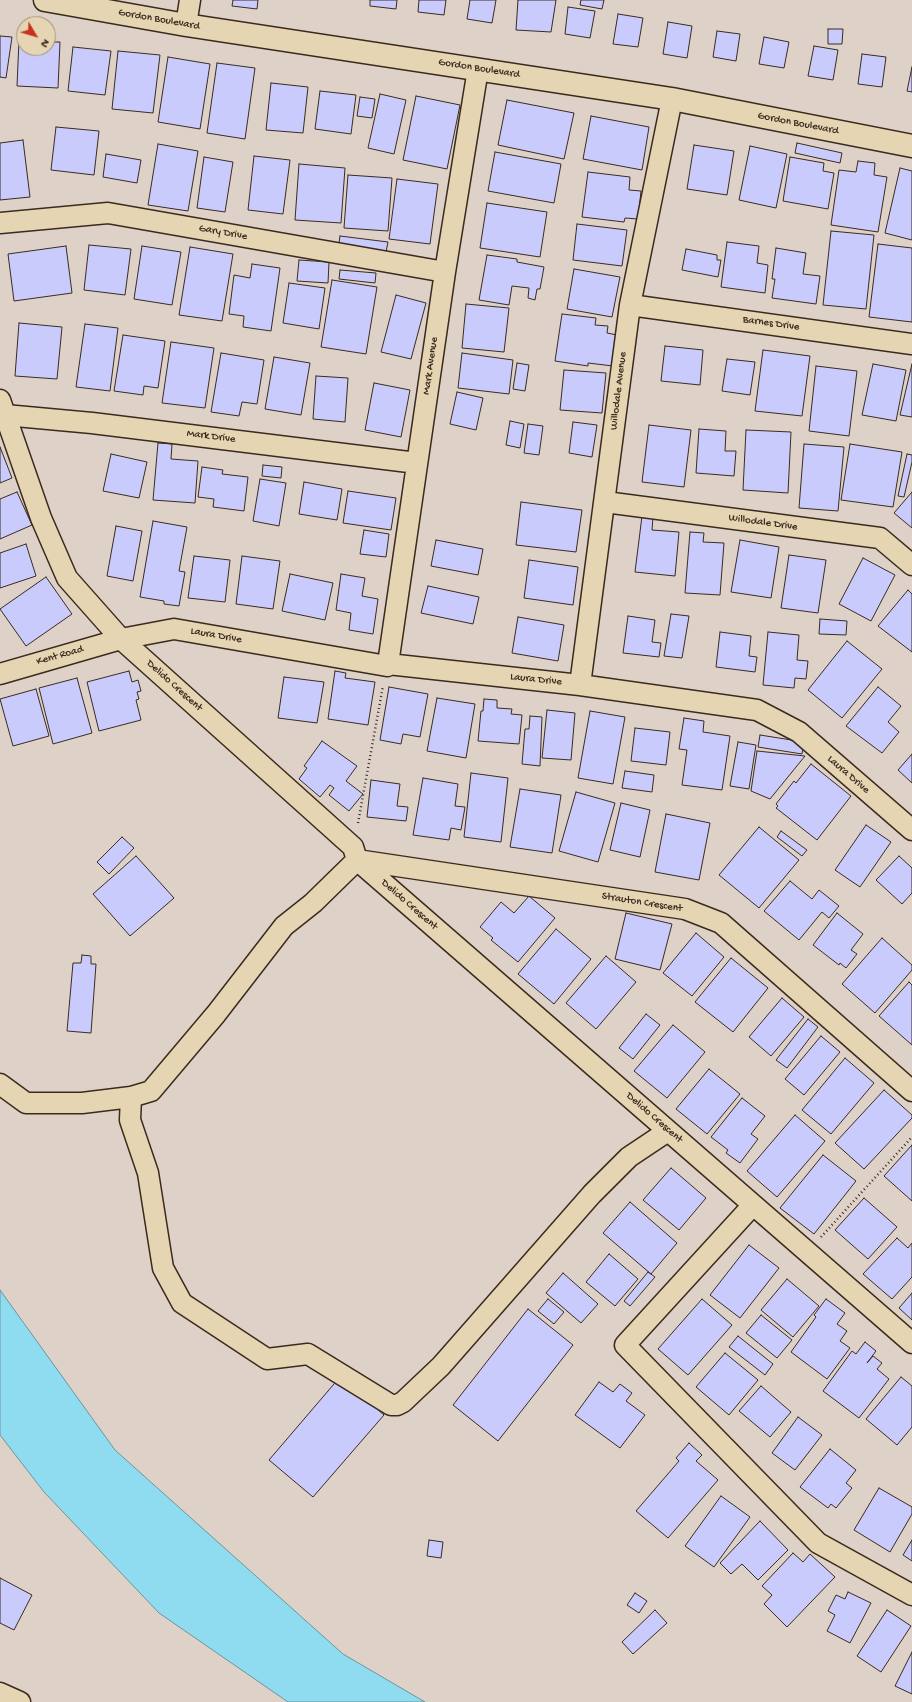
<!DOCTYPE html>
<style>
body{margin:0}
#map{position:relative;width:912px;height:1702px;overflow:hidden;background:#ded2c8;font-family:"Gochi Hand",sans-serif}
canvas{display:block}
.north{position:absolute;left:16px;top:16px;width:40px;height:40px;box-sizing:border-box;background:#e6d5b2;border:1px solid #a29177;border-radius:50%;rotate:128deg;font-size:11px;font-weight:700;line-height:16px;text-align:center;color:#3b2a1e}
.north::after{content:'';display:block;margin:auto;width:14px;height:18px;background:#c8321e;clip-path:polygon(50% 0,100% 100%,50% 72%,0 100%)}
</style>
<div id="map">
<canvas width="912" height="1702"></canvas>
<div class="north">N</div>
</div>
<script>
const g = document.querySelector('canvas').getContext('2d');
g.lineJoin = 'round';
function fill(path, color) {
  g.fillStyle = color;
  g.fill(path, 'evenodd');
}
function shape(rows) {
  const path = new Path2D();
  for (const r of rows) {
    path.moveTo(r[0], r[1]);
    for (let i = 2; i < r.length; i += 2) path.lineTo(r[i], r[i + 1]);
  }
  return path;
}
function trace(path, color, width, dash) {
  g.strokeStyle = color;
  g.lineWidth = width;
  g.lineCap = dash ? 'butt' : 'round';
  g.setLineDash(dash || []);
  g.stroke(path);
}
function label(font, color, halo, rows, align = 'center') {
  g.font = font + ' "Gochi Hand",sans-serif';
  g.lineWidth = 4;
  g.setLineDash([]);
  g.textBaseline = 'middle';
  g.strokeStyle = halo;
  g.fillStyle = color;
  for (const [text, x, y, turn = 0] of rows) {
    g.save();
    g.translate(x, y);
    g.rotate((+turn || 0) * Math.PI / 180);
    g.textAlign = isNaN(turn) ? turn : align;
    if (halo) g.strokeText(text, 0, 0);
    g.fillText(text, 0, 0);
    g.restore();
  }
}
const water = shape([
 [0,1290,115,1450,343,1654,425,1702,288,1702,159,1613,44,1492,0,1435,0,1290]
]);
fill(water, '#8fdbef');
trace(water, '#6d949b', 1);
const building = shape([
 [233,0,258,0,257,9,232,6,233,0],
 [370,0,397,0,396,9,370,6,370,0],
 [419,0,446,0,444,15,418,12,419,0],
 [470,0,496,0,492,23,467,19,470,0],
 [518,0,556,0,551,32,516,30,518,0],
 [581,0,604,0,602,9,580,5,581,0],
 [568,7,595,11,590,38,565,34,568,7],
 [618,14,643,18,638,47,613,44,618,14],
 [668,22,692,26,687,58,663,54,668,22],
 [828,29,843,29,842,44,828,44,828,29],
 [717,31,740,34,736,61,713,57,717,31],
 [48,34,49,34,49,42,60,42,58,88,17,86,19,40,24,40,24,48,48,48,48,34],
 [0,36,12,37,6,78,0,77,0,36],
 [764,37,789,42,784,68,759,64,764,37],
 [814,46,838,50,833,80,808,76,814,46],
 [73,47,111,51,105,95,68,91,73,47],
 [118,51,160,55,153,113,112,109,118,51],
 [862,54,886,57,882,87,858,84,862,54],
 [168,57,210,64,200,129,158,122,168,57],
 [217,63,255,68,245,139,207,133,217,63],
 [912,67,912,92,907,91,912,67],
 [271,83,308,87,303,133,266,130,271,83],
 [320,91,356,95,351,134,315,129,320,91],
 [380,94,406,100,394,154,368,148,380,94],
 [416,96,460,105,447,169,403,160,416,96],
 [360,97,375,99,372,118,357,116,360,97],
 [507,100,574,113,564,159,498,145,507,100],
 [591,116,649,127,642,170,583,159,591,116],
 [56,127,99,131,94,175,51,170,56,127],
 [23,140,30,197,0,200,0,143,23,140],
 [797,143,842,153,840,163,795,153,797,143],
 [158,144,198,151,188,211,148,205,158,144],
 [694,145,734,151,727,195,687,189,694,145],
 [750,146,787,154,776,208,739,200,750,146],
 [495,152,561,164,554,203,488,191,495,152],
 [106,154,141,160,137,183,103,177,106,154],
 [254,156,290,160,283,214,248,210,254,156],
 [204,157,233,162,225,212,197,208,204,157],
 [790,157,824,163,823,171,834,173,828,209,783,201,790,157],
 [858,161,875,163,874,175,887,177,878,232,831,225,839,170,856,172,858,161],
 [299,164,345,168,341,223,295,220,299,164],
 [900,168,912,171,912,240,885,233,900,168],
 [588,172,630,177,629,190,641,191,638,219,625,218,624,222,582,217,588,172],
 [348,175,392,178,388,231,344,228,348,175],
 [397,179,438,184,430,244,389,239,397,179],
 [487,203,547,212,540,257,480,248,487,203],
 [577,224,627,230,622,266,573,260,577,224],
 [831,231,874,235,866,309,823,305,831,231],
 [340,236,388,242,385,257,338,251,340,236],
 [727,242,759,246,757,263,768,265,765,293,721,287,727,242],
 [878,244,912,248,912,322,869,317,878,244],
 [89,245,131,249,125,295,84,290,89,245],
 [66,246,72,293,14,301,8,254,66,246],
 [142,246,181,252,172,305,134,299,142,246],
 [190,247,233,254,222,321,179,315,190,247],
 [776,248,806,253,803,274,820,276,816,304,772,298,775,279,772,279,776,248],
 [686,249,717,255,717,260,721,260,718,277,682,270,686,249],
 [487,255,517,259,517,262,544,267,540,289,537,289,535,300,528,298,529,288,512,286,509,305,479,300,487,255],
 [299,260,329,262,328,283,297,281,299,260],
 [252,264,280,268,271,331,243,327,244,316,229,314,234,275,250,278,252,264],
 [574,269,620,277,612,317,567,309,574,269],
 [340,270,376,273,375,283,339,279,340,270],
 [332,280,377,287,366,354,321,347,332,280],
 [289,283,325,288,319,329,283,323,289,283],
 [396,295,426,303,411,359,381,352,396,295],
 [466,304,509,308,504,352,462,348,466,304],
 [562,314,596,318,595,325,608,326,607,333,617,335,613,366,588,363,588,366,555,361,562,314],
 [19,323,62,327,57,379,15,376,19,323],
 [85,324,118,328,110,391,76,387,85,324],
 [123,335,165,341,158,388,144,386,143,395,114,391,123,335],
 [171,342,214,348,205,408,162,403,171,342],
 [665,346,703,350,700,385,661,381,665,346],
 [763,350,810,356,802,416,755,411,763,350],
 [221,353,264,360,257,404,242,402,239,416,211,412,221,353],
 [462,353,513,360,509,394,458,388,462,353],
 [274,357,310,363,301,415,265,409,274,357],
 [727,359,755,362,750,395,722,391,727,359],
 [517,363,529,365,525,391,513,389,517,363],
 [873,364,906,370,896,421,862,415,873,364],
 [912,364,912,417,900,415,912,364],
 [816,366,857,371,849,436,809,431,816,366],
 [564,370,606,373,602,413,560,410,564,370],
 [316,376,348,378,345,422,313,419,316,376],
 [374,383,410,390,401,437,365,430,374,383],
 [457,392,483,398,476,430,450,424,457,392],
 [510,421,524,424,520,448,506,445,510,421],
 [573,422,597,425,592,457,569,453,573,422],
 [528,424,543,426,539,455,524,453,528,424],
 [649,425,691,430,684,487,642,482,649,425],
 [699,429,726,431,725,451,736,451,734,476,696,473,699,429],
 [746,430,791,432,788,493,743,490,746,430],
 [158,443,172,444,171,459,198,461,195,503,153,500,158,443],
 [804,444,844,447,838,511,799,508,804,444],
 [850,444,902,452,893,507,841,500,850,444],
 [0,447,12,478,0,483,0,447],
 [111,454,147,462,139,498,103,491,111,454],
 [907,454,912,455,912,462,904,497,898,496,907,454],
 [263,465,282,467,281,478,262,476,263,465],
 [202,467,223,470,222,474,248,477,244,511,213,507,214,499,198,497,202,467],
 [260,479,286,483,279,526,253,521,260,479],
 [304,482,342,489,337,520,299,514,304,482],
 [348,491,396,498,391,530,343,523,348,491],
 [17,492,32,525,0,539,0,499,17,492],
 [912,492,912,528,894,513,912,492],
 [521,502,582,510,576,552,516,545,521,502],
 [642,516,653,517,652,530,679,532,675,576,635,572,642,516],
 [153,521,187,527,179,571,185,572,179,606,164,604,164,601,140,597,153,521],
 [116,526,142,531,133,581,107,576,116,526],
 [364,530,389,534,386,557,360,554,364,530],
 [690,532,704,533,703,542,724,543,720,595,685,593,690,532],
 [436,540,483,549,478,575,431,566,436,540],
 [740,540,779,547,771,598,731,592,740,540],
 [26,544,36,576,0,588,0,553,26,544],
 [789,555,826,560,818,613,781,608,789,555],
 [194,556,230,560,225,602,188,598,194,556],
 [242,556,280,561,273,609,236,604,242,556],
 [863,558,895,575,871,621,839,604,863,558],
 [529,560,578,567,573,605,524,598,529,560],
 [290,574,333,583,325,620,282,611,290,574],
 [341,574,365,578,362,596,378,599,373,634,349,630,351,613,336,610,341,574],
 [46,577,72,614,26,646,0,609,46,577],
 [428,586,479,597,473,624,421,613,428,586],
 [908,590,912,594,912,652,878,626,908,590],
 [671,614,689,616,682,658,664,656,671,614],
 [628,616,655,620,652,642,661,643,659,657,623,653,628,616],
 [518,617,564,625,558,661,512,653,518,617],
 [820,619,847,621,846,635,819,634,820,619],
 [720,632,751,636,749,656,757,657,755,672,716,667,720,632],
 [768,632,799,635,797,660,808,661,806,679,795,678,794,688,763,685,768,632],
 [847,641,882,669,842,718,808,690,847,641],
 [129,671,132,682,138,680,141,691,137,692,139,699,136,700,141,720,99,731,87,682,129,671],
 [335,671,346,673,345,678,375,682,368,725,328,719,335,671],
 [284,677,324,682,317,723,278,718,284,677],
 [77,678,92,733,53,744,39,688,77,678],
 [389,687,428,694,420,737,403,734,401,744,380,740,389,687],
 [878,687,901,706,888,722,899,732,882,753,846,726,878,687],
 [36,689,49,736,13,746,0,699,36,689],
 [437,698,475,704,466,758,427,751,437,698],
 [484,699,497,700,497,708,512,709,511,714,522,715,519,744,478,741,481,711,483,711,484,699],
 [547,710,575,713,571,760,542,758,547,710],
 [590,711,625,717,613,784,578,778,590,711],
 [530,716,542,717,540,766,522,764,525,729,529,729,530,716],
 [684,718,704,721,703,732,730,736,722,790,682,785,687,750,679,749,684,718],
 [635,728,670,732,666,765,631,761,635,728],
 [760,735,804,742,802,754,758,747,760,735],
 [322,741,357,766,346,781,363,794,349,811,329,795,334,788,330,785,320,797,299,779,307,768,304,766,322,741],
 [738,742,756,745,749,789,730,786,738,742],
 [757,751,805,756,770,799,751,791,757,751],
 [912,754,912,783,898,770,912,754],
 [811,764,851,796,817,840,776,808,778,806,776,804,794,781,796,783,811,764],
 [625,771,654,775,652,792,622,788,625,771],
 [471,773,508,778,501,842,464,837,471,773],
 [423,778,458,784,455,806,465,807,461,830,451,828,449,840,413,835,423,778],
 [371,780,400,784,397,806,408,807,406,821,367,817,371,780],
 [520,789,561,795,552,853,510,847,520,789],
 [576,792,615,803,598,862,559,851,576,792],
 [621,803,650,810,640,857,610,850,621,803],
 [666,814,710,823,699,880,655,872,666,814],
 [866,825,891,842,860,887,835,870,866,825],
 [759,827,799,860,759,908,719,875,759,827],
 [781,831,807,850,802,856,777,837,781,831],
 [122,837,134,848,109,874,97,862,122,837],
 [136,856,174,898,130,936,93,894,136,856],
 [899,856,912,868,912,893,902,904,876,880,899,856],
 [790,881,812,899,819,890,839,906,829,918,822,912,799,940,764,911,790,881],
 [529,896,555,918,518,962,491,940,493,938,480,927,501,902,514,913,529,896],
 [626,913,672,924,660,970,615,959,626,913],
 [837,913,863,934,851,950,857,954,846,968,840,963,839,965,813,945,837,913],
 [556,929,591,959,554,1004,518,974,556,929],
 [696,933,724,957,692,996,663,973,696,933],
 [882,938,912,965,912,970,875,1013,842,984,882,938],
 [82,955,91,956,91,964,96,964,91,1033,67,1031,73,963,81,963,82,955],
 [606,956,636,982,596,1029,566,1003,606,956],
 [731,958,768,988,733,1032,695,1002,731,958],
 [909,982,912,985,912,1045,879,1016,909,982],
 [782,998,804,1017,771,1056,749,1037,782,998],
 [646,1014,660,1025,633,1059,619,1048,646,1014],
 [808,1019,818,1027,787,1068,776,1060,808,1019],
 [673,1025,705,1052,667,1098,634,1071,673,1025],
 [821,1036,840,1052,804,1095,785,1079,821,1036],
 [845,1058,874,1083,831,1134,802,1110,845,1058],
 [709,1069,740,1094,707,1134,676,1109,709,1069],
 [884,1090,912,1115,912,1118,864,1169,835,1143,884,1090],
 [742,1098,765,1116,751,1134,758,1139,740,1163,726,1153,728,1150,711,1137,742,1098],
 [795,1115,825,1141,777,1197,747,1171,795,1115],
 [912,1145,912,1201,884,1176,912,1145],
 [823,1155,856,1181,814,1234,780,1208,823,1155],
 [671,1168,706,1198,679,1230,643,1200,671,1168],
 [864,1198,897,1227,868,1259,835,1230,864,1198],
 [630,1202,677,1243,651,1274,603,1233,630,1202],
 [897,1238,908,1248,912,1243,912,1277,892,1299,863,1274,897,1238],
 [749,1245,779,1268,740,1318,710,1295,749,1245],
 [609,1254,638,1279,615,1306,586,1282,609,1254],
 [648,1272,655,1277,630,1306,624,1301,648,1272],
 [563,1273,598,1304,581,1323,546,1293,563,1273],
 [787,1279,819,1306,793,1337,761,1310,787,1279],
 [912,1293,912,1320,899,1308,912,1293],
 [548,1299,564,1312,554,1324,538,1311,548,1299],
 [702,1299,732,1325,688,1375,658,1349,702,1299],
 [826,1299,845,1313,837,1324,847,1331,840,1341,850,1348,827,1379,791,1352,816,1317,814,1315,826,1299],
 [528,1309,573,1345,498,1441,453,1405,528,1309],
 [761,1315,792,1340,777,1358,746,1333,761,1315],
 [738,1336,773,1364,765,1375,729,1347,738,1336],
 [865,1342,876,1351,867,1363,873,1356,882,1363,877,1369,889,1379,859,1418,823,1391,852,1351,856,1354,865,1342],
 [725,1353,758,1380,729,1415,696,1387,725,1353],
 [340,1377,384,1415,313,1497,269,1460,340,1377],
 [901,1377,912,1386,912,1427,897,1445,866,1419,901,1377],
 [599,1382,613,1392,620,1384,632,1393,626,1401,645,1415,620,1448,575,1415,599,1382],
 [761,1386,791,1412,770,1437,739,1411,761,1386],
 [798,1417,822,1435,795,1470,772,1453,798,1417],
 [689,1443,702,1455,696,1461,718,1480,668,1538,636,1511,679,1461,676,1458,689,1443],
 [830,1449,856,1470,846,1483,852,1488,836,1508,831,1504,828,1508,800,1487,830,1449],
 [879,1488,912,1507,912,1514,890,1552,854,1530,879,1488],
 [721,1496,750,1517,714,1567,685,1546,721,1496],
 [760,1521,788,1550,758,1580,742,1564,731,1574,720,1563,760,1521],
 [429,1540,443,1542,441,1558,427,1556,429,1540],
 [912,1540,912,1561,903,1555,912,1540],
 [793,1553,803,1562,810,1554,835,1577,787,1627,764,1604,772,1595,762,1586,793,1553],
 [0,1578,32,1595,14,1630,0,1623,0,1578],
 [848,1592,871,1603,850,1643,827,1631,835,1615,828,1611,836,1595,845,1599,848,1592],
 [635,1593,647,1601,639,1613,627,1605,635,1593],
 [655,1610,667,1623,633,1654,622,1642,655,1610],
 [887,1610,911,1626,881,1672,857,1656,887,1610],
 [912,1652,912,1694,895,1686,912,1652]
]);
fill(building, '#cacbfd');
trace(building, '#3b2a1e', 1);
const street = shape([
 [186,25,190,0],
 [0,223,108,213,445,272],
 [630,305,912,344],
 [0,400,41,518,67,578,121,639,353,847,357,860,912,1343],
 [5,415,92,423,417,463],
 [605,502,880,538,912,565],
 [388,664,445,272,478,69],
 [0,674,121,639,174,629,387,666,388,664,580,685,757,710,799,732,912,830],
 [580,685,630,305,672,99],
 [0,1084,26,1103,82,1103,131,1097,151,1091,216,1014,284,926,313,903,357,860,685,909,721,923,912,1091],
 [131,1097,130,1120,148,1173,163,1268,182,1303,267,1359,308,1354,391,1405,397,1405,403,1402,441,1366,592,1194,629,1157,668,1131],
 [753,1205,625,1345,818,1543,912,1595],
 [0,1693,20,1702]
]);
const secondary = shape([
 [45,0,186,25,672,99,912,146]
]);
trace(street, '#3b2a1e', 23);
trace(secondary, '#3b2a1e', 25);
trace(shape([
 [358,823,383,686],
 [821,1237,912,1137]
]), '#3b2a1e', 2.5, [1, 3]);
trace(street, '#e6d5b2', 20);
trace(secondary, '#e6d5b2', 22);
label('11px', '#3b2a1e', '#e6d5b2', [
 ["Gordon Boulevard",159,20,10],
 ["Gordon Boulevard",479,69,9],
 ["Gordon Boulevard",798,124,11],
 ["Gary Drive",223,233,10],
 ["Barnes Drive",771,324,8],
 ["Mark Avenue",431,366,-82],
 ["Willodale Avenue",619,391,-83],
 ["Mark Drive",211,437,7],
 ["Willodale Drive",763,523,8],
 ["Laura Drive",216,636,10],
 ["Kent Road",60,656,-16],
 ["Laura Drive",536,680,6],
 ["Delido Crescent",174,686,42],
 ["Laura Drive",848,775,41],
 ["Strauton Crescent",642,903,9],
 ["Delido Crescent",409,905,41],
 ["Delido Crescent",654,1118,41]
]);
</script>
